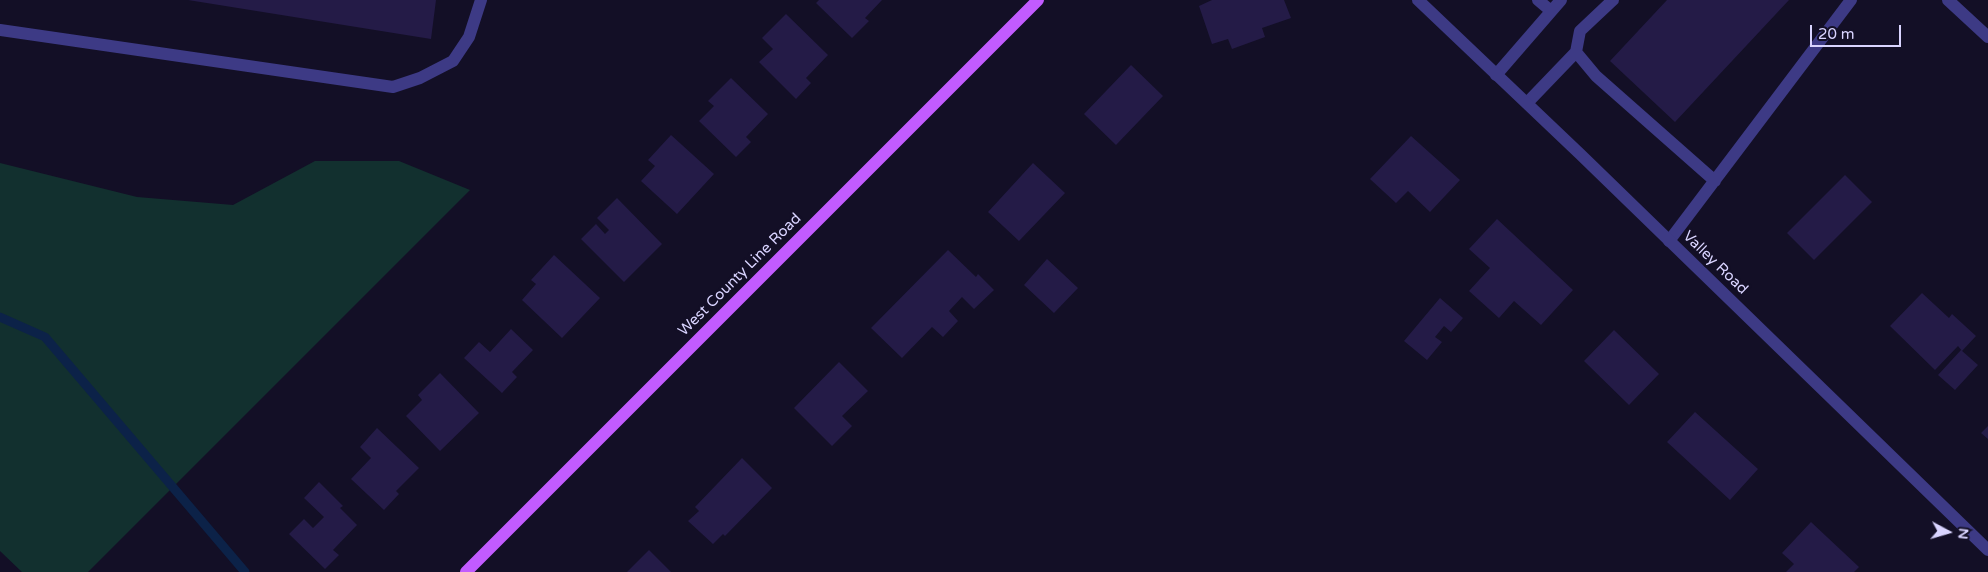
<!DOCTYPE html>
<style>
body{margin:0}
#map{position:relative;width:1988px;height:572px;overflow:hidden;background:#130f26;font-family:"Varela Round",sans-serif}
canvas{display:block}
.north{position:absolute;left:1923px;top:507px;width:50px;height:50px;-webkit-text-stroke:4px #130f26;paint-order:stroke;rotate:96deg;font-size:14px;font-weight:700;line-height:20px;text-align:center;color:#d9d4ff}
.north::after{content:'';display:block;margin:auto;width:18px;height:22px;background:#d9d4ff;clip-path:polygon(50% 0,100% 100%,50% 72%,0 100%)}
.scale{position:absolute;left:1810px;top:25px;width:91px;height:22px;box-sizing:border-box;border:2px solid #d9d4ff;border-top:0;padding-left:6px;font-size:15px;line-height:18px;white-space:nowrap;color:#d9d4ff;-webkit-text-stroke:4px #130f26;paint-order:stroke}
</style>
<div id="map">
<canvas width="1988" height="572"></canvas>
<div class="north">N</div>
<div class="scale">20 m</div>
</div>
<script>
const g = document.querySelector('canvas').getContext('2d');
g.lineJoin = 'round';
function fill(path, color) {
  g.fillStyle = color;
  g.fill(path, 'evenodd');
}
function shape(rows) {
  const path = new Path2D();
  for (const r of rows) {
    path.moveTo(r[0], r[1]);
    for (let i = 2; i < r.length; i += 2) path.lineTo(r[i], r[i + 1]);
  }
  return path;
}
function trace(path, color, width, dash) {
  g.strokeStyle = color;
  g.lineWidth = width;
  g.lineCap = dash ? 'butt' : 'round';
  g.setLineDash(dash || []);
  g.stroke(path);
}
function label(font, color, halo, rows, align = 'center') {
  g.font = font + ' "Varela Round",sans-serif';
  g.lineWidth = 5;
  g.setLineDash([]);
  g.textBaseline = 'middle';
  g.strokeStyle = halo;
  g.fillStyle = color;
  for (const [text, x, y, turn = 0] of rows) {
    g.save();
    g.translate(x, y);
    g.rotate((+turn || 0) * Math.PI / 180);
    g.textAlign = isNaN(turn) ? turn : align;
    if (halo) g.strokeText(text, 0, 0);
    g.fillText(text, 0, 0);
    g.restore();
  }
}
fill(shape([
 [315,161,399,161,470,190,88,572,22,572,0,551,0,163,137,197,233,205]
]), '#12302f');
trace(shape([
 [0,317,45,337,245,572]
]), '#0c2248', 9);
fill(shape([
 [188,0,436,0,431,39],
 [819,0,882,0,865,18,869,21,852,38,816,3],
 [1212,0,1284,0,1291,18,1262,28,1265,37,1232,49,1228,39,1212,44,1199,6],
 [1667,0,1789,0,1675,122,1610,61],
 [786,14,828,55,806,78,811,83,796,99,759,62,773,49,762,38],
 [1131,65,1163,96,1116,145,1084,114],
 [731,78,768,114,746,137,751,142,736,157,699,121,714,106,708,101],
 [671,135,714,174,677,214,641,181,655,166,648,160],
 [1411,136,1460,180,1430,212,1408,191,1396,203,1370,179],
 [1033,163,1065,193,1019,241,988,212],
 [1845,175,1872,202,1814,260,1787,233],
 [617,198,662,244,624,282,581,239,596,224,605,234,609,230,597,218],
 [1497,219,1573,290,1541,325,1514,301,1499,318,1469,291,1490,268,1469,249],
 [948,250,976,277,978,274,994,290,974,309,962,297,949,311,958,321,943,337,932,327,902,358,871,328],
 [554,255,600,298,562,338,522,300,536,284,531,280],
 [1047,259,1078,288,1054,313,1024,285],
 [1922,293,1949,318,1952,314,1976,336,1962,351,1958,346,1935,370,1890,326],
 [1440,298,1463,318,1451,332,1444,326,1435,337,1442,342,1427,360,1404,341],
 [511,329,533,350,512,372,517,377,502,393,464,358,479,342,490,352],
 [1614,330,1659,374,1629,405,1584,361],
 [1961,350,1978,365,1955,390,1938,375],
 [839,362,868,391,842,416,852,426,832,446,794,408],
 [440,373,479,413,440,451,406,416,422,400,418,395],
 [1695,412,1758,469,1730,500,1667,442],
 [1988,426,1988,439,1981,433],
 [377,428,419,468,396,491,399,494,384,510,351,479,371,458,360,447],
 [742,458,772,488,725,536,723,534,713,544,688,521,699,511,695,507],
 [319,482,343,506,340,508,357,525,333,550,339,555,325,569,289,534,304,519,313,528,324,517,304,498],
 [1811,522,1859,567,1854,572,1786,572,1794,564,1782,553],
 [649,550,671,572,627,572]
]), '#241b47');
trace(shape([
 [1538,0,1551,11],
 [1613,0,1580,31,1576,52,1596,76,1715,181],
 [0,30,393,87,420,78,453,61,469,37,481,0],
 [1496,75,1561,0],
 [1527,103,1576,52],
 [1669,241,1851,0]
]), '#3d3a85', 12);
trace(shape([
 [1948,0,1988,37]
]), '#3d3a85', 12);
trace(shape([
 [1418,0,1580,154,1988,550]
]), '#3d3a85', 12);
trace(shape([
 [466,572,1038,0]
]), '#c25bff', 12);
label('15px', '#d9d4ff', '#130f26', [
 ["Valley Road",1715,263,44],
 ["West County Line Road",740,275,-45]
]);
</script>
